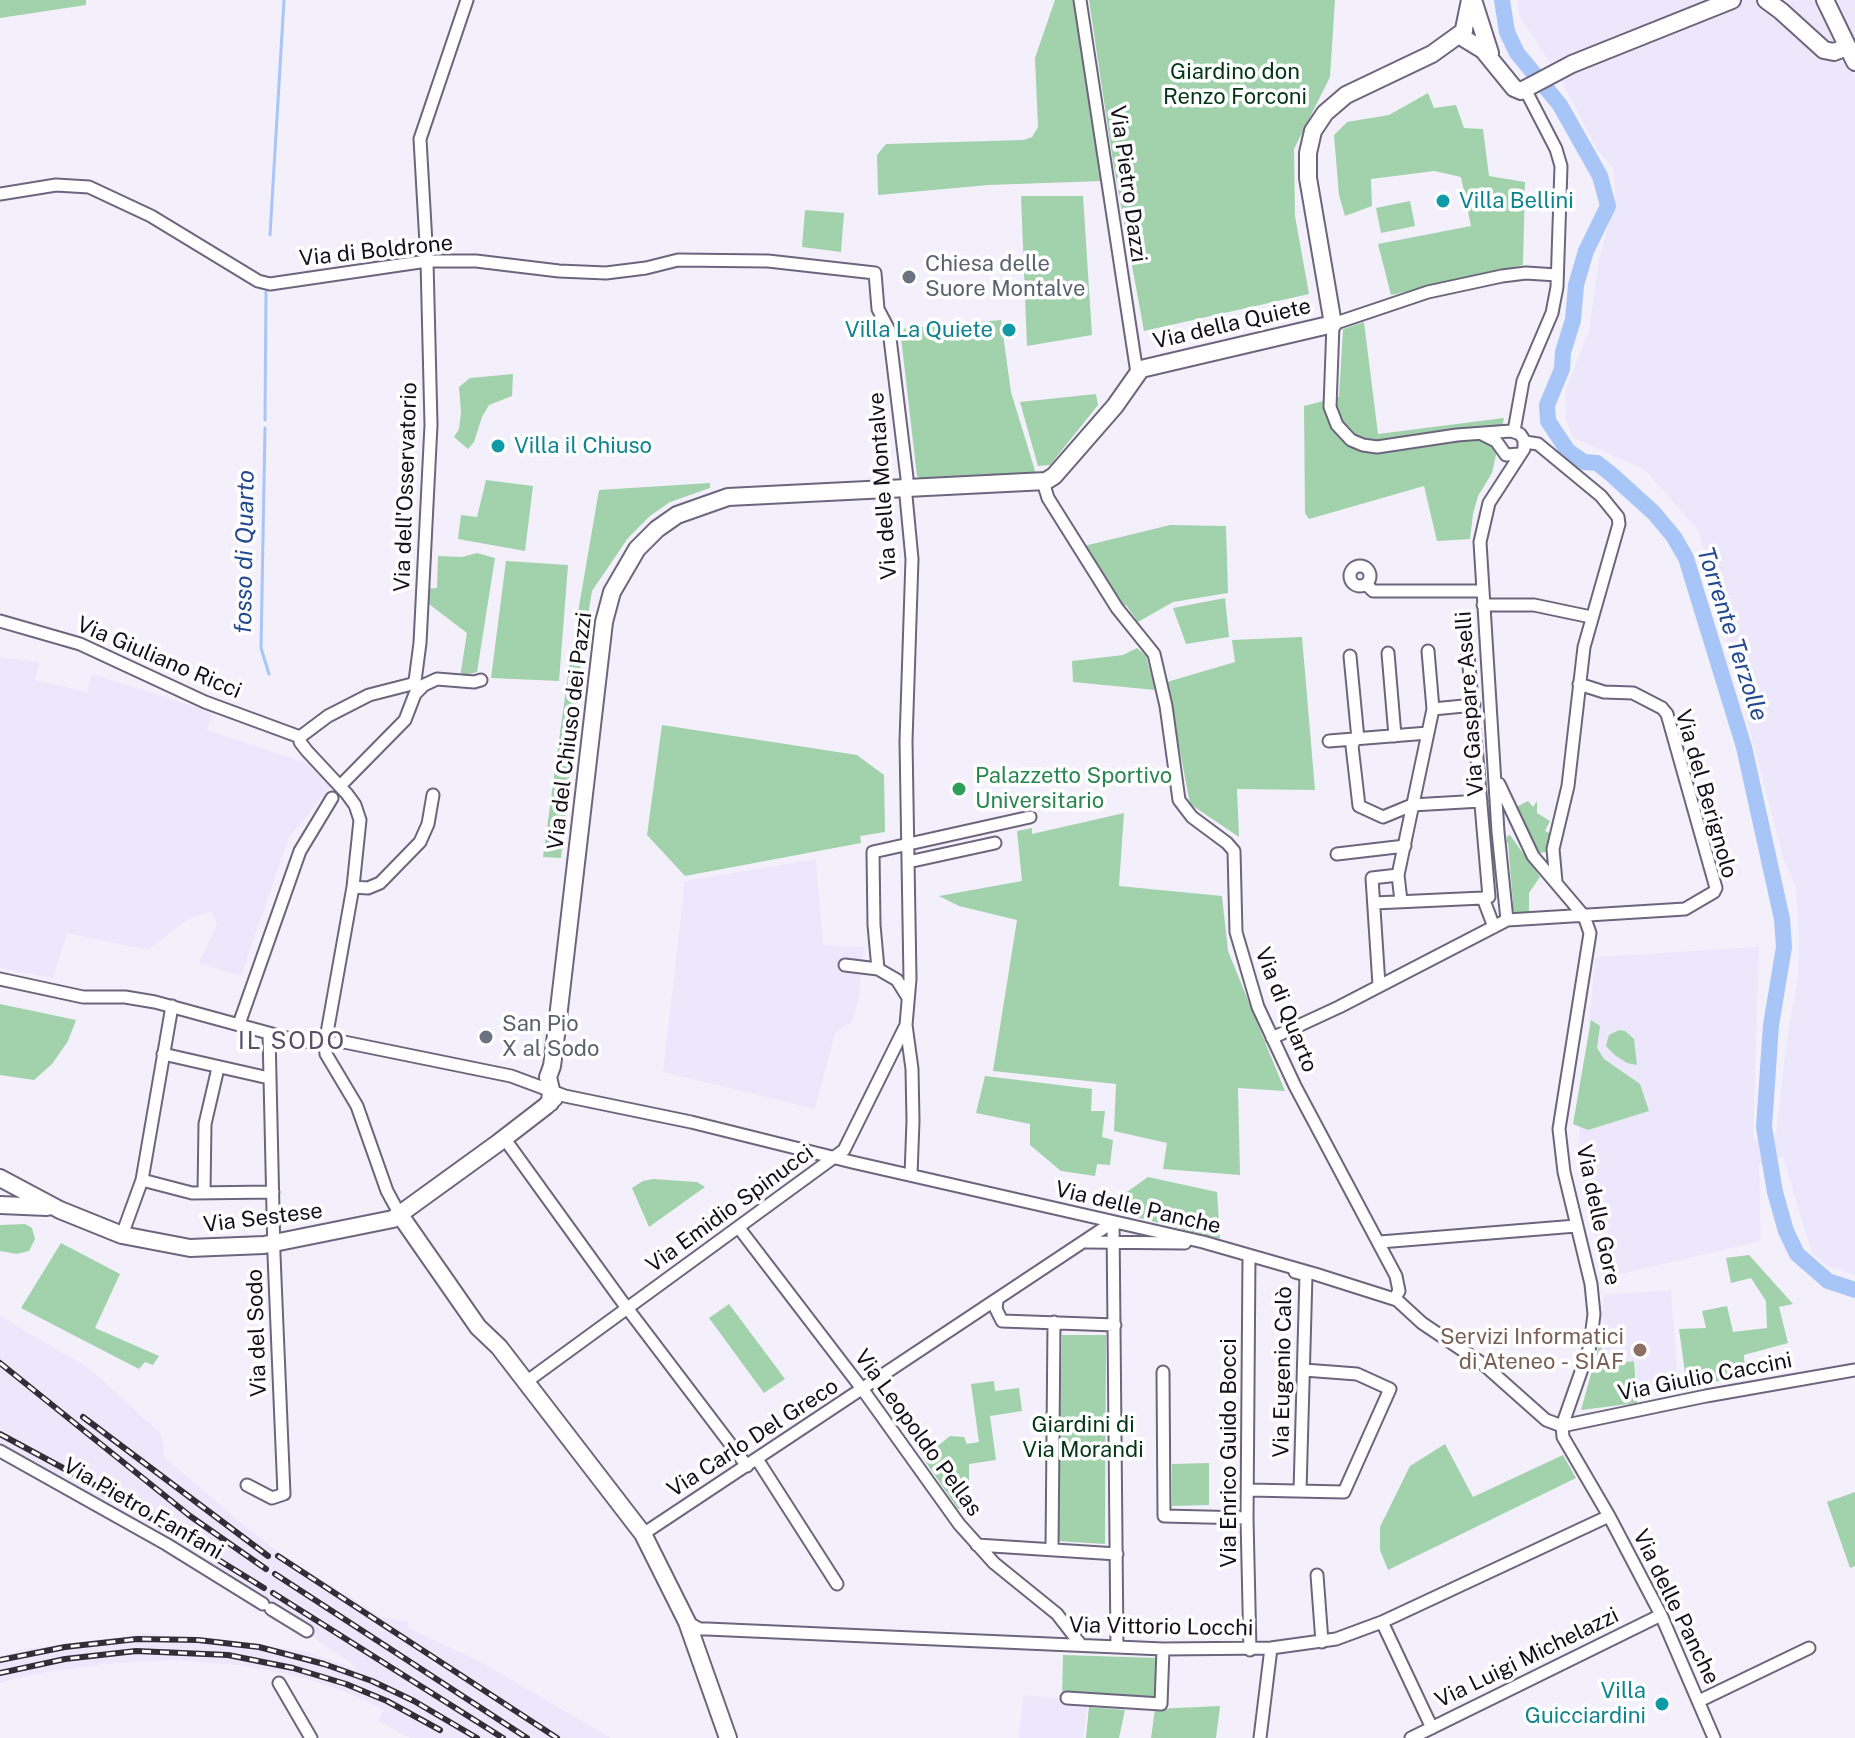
<!DOCTYPE html>
<meta charset="utf-8">
<style>
body{margin:0}
canvas{display:block;background:#f3f0fb}
</style>
<canvas width="1855" height="1738"></canvas>
<script>
const g = document.querySelector('canvas').getContext('2d');
g.lineJoin = 'round';
function fill(path, color) {
  g.fillStyle = color;
  g.fill(path, 'evenodd');
}
function shape(rows) {
  const path = new Path2D();
  for (const r of rows) {
    if (r.length === 3) {
      path.moveTo(r[0] + r[2], r[1]);
      path.arc(r[0], r[1], r[2], 0, 2 * Math.PI);
      continue;
    }
    path.moveTo(r[0], r[1]);
    for (let i = 2; i < r.length; i += 2) path.lineTo(r[i], r[i + 1]);
  }
  return path;
}
function trace(path, color, width, dash) {
  g.strokeStyle = color;
  g.lineWidth = width;
  g.lineCap = dash ? 'butt' : 'round';
  g.setLineDash(dash || []);
  g.stroke(path);
}
function label(font, color, halo, rows, align = 'center') {
  g.font = font + ' "Public Sans",sans-serif';
  g.lineWidth = 7;
  g.setLineDash([]);
  g.textBaseline = 'middle';
  g.strokeStyle = halo;
  g.fillStyle = color;
  for (const [text, x, y, turn = 0] of rows) {
    g.save();
    g.translate(x, y);
    g.rotate((+turn || 0) * Math.PI / 180);
    g.textAlign = isNaN(turn) ? turn : align;
    if (halo) g.strokeText(text, 0, 0);
    g.fillText(text, 0, 0);
    g.restore();
  }
}
fill(shape([
 [1518,0,1855,0,1855,55,1848,59,1855,77,1855,1275,1828,1266,1812,1254,1783,1157,1759,1164,1761,1241,1604,1278,1577,1158,1595,957,1759,947,1753,1141,1776,1134,1787,1039,1798,978,1799,937,1796,886,1783,858,1698,530,1645,470,1574,438,1566,420,1566,389,1589,331,1599,259,1616,198,1613,168,1597,150,1561,80,1519,15],
 [0,657,39,662,35,680,87,692,92,674,212,712,207,730,312,765,332,786,289,837,241,976,199,963,217,924,211,911,188,919,148,950,67,933,53,978,0,968],
 [816,859,823,945,864,947,859,996,852,1022,835,1033,815,1109,663,1072,685,881],
 [1671,1290,1678,1380,1637,1395,1635,1361,1609,1365,1601,1340,1603,1295],
 [0,1316,90,1369,159,1432,164,1444,163,1456,253,1533,281,1554,382,1617,409,1622,408,1628,479,1661,611,1738,410,1738,378,1721,384,1709,341,1690,301,1677,238,1665,174,1660,105,1664,28,1675,0,1683,0,1656,25,1649,148,1633,305,1651,355,1669,353,1665,279,1613,0,1456],
 [1023,1695,1088,1701,1083,1738,1019,1738]
]), '#ede7fb');
fill(shape([
 [0,0,86,0,86,5,0,18],
 [1055,0,1074,0,1102,181,988,185,878,195,877,155,886,144,1023,140,1032,137,1038,127,1035,58],
 [1089,0,1335,0,1330,77,1294,149,1295,216,1309,294,1144,331,1113,162],
 [1428,93,1434,108,1456,105,1464,128,1483,129,1489,176,1525,182,1523,265,1391,295,1378,244,1471,226,1461,177,1434,171,1371,179,1372,206,1345,216,1339,195,1334,135,1347,122,1389,115],
 [1021,196,1083,196,1092,335,1027,346],
 [1410,201,1415,226,1381,233,1376,208],
 [805,210,844,213,841,252,802,247],
 [1001,320,1011,392,1036,474,922,479,917,476,900,329],
 [1364,322,1378,434,1504,418,1492,473,1478,496,1473,514,1470,539,1437,541,1424,486,1309,519,1305,513,1304,406,1339,397,1343,329],
 [513,374,512,396,489,405,482,417,474,442,468,449,454,437,459,429,461,412,459,387,470,378],
 [1096,394,1098,405,1050,465,1038,466,1020,402],
 [486,480,533,486,525,551,458,539,461,515,477,517],
 [710,483,710,488,670,502,650,516,628,538,592,591,582,653,561,858,543,857,571,653,599,490],
 [1170,525,1226,526,1228,593,1173,602,1138,622,1126,605,1121,606,1084,546],
 [477,553,495,558,477,672,460,677,467,633,425,601,425,589,437,588,438,556,462,557],
 [506,561,568,565,559,681,491,678],
 [1225,598,1229,637,1186,644,1173,608],
 [1302,637,1315,790,1237,789,1239,837,1190,804,1167,682,1235,662,1232,640],
 [1137,648,1146,656,1155,690,1073,682,1072,661,1123,655],
 [662,725,857,755,884,775,885,832,860,836,861,843,685,876,647,835],
 [1528,801,1533,807,1537,801,1537,813,1550,821,1545,831,1552,834,1547,852,1538,853,1516,807],
 [1124,813,1119,886,1222,896,1228,951,1285,1091,1238,1088,1240,1175,1163,1169,1167,1143,1114,1131,1116,1084,993,1071,1017,920,959,906,939,896,1022,881,1017,831,1032,828,1032,834],
 [1510,835,1540,877,1529,893,1529,913,1514,912,1510,905,1513,903,1508,843,1506,842,1507,836],
 [0,1004,76,1020,68,1041,52,1064,34,1080,0,1075],
 [1591,1020,1600,1026,1597,1048,1604,1059,1640,1084,1649,1111,1588,1130,1573,1124],
 [1619,1030,1625,1031,1634,1039,1637,1065,1627,1063,1616,1056,1606,1046,1609,1035],
 [985,1076,1092,1089,1091,1111,1105,1111,1102,1137,1113,1140,1110,1165,1097,1164,1095,1176,1061,1171,1030,1145,1030,1124,976,1113],
 [1148,1177,1217,1192,1220,1239,1109,1210,1110,1204],
 [653,1179,697,1182,705,1187,649,1227,632,1188,643,1181],
 [25,1224,32,1228,35,1239,29,1251,17,1254,0,1251,0,1225],
 [61,1243,120,1274,95,1328,159,1356,153,1365,145,1362,139,1369,21,1308],
 [1749,1255,1793,1304,1779,1307,1788,1343,1744,1355,1745,1376,1687,1387,1679,1329,1706,1328,1702,1311,1727,1306,1733,1332,1767,1328,1766,1301,1751,1278,1731,1283,1726,1258],
 [729,1304,785,1379,764,1393,709,1318],
 [1062,1335,1106,1335,1105,1544,1057,1541],
 [1600,1342,1606,1365,1634,1361,1637,1403,1581,1410],
 [994,1381,995,1391,1019,1388,1022,1411,990,1416,996,1460,969,1464,969,1506,958,1509,923,1458,950,1436,964,1437,967,1444,979,1442,971,1384],
 [1445,1444,1473,1497,1563,1455,1576,1478,1388,1570,1380,1550,1380,1527,1410,1466],
 [1209,1463,1209,1505,1172,1506,1172,1464],
 [1855,1492,1855,1566,1850,1568,1827,1502],
 [1063,1655,1158,1658,1156,1699,1062,1696],
 [1220,1706,1216,1738,1151,1738,1155,1709],
 [1089,1707,1125,1710,1119,1738,1086,1738]
]), '#a1d2ac');
trace(shape([
 [270,235,284,0],
 [265,420,266,292],
 [265,428,261,648,269,674]
]), '#a8c5f7', 3);
trace(shape([
 [1502,0,1507,32,1517,53,1560,105,1600,176,1608,206,1586,251,1576,285,1573,320,1563,352,1562,369,1547,405,1548,421,1568,451,1584,462,1597,463,1611,474,1654,513,1674,537,1686,558,1744,747,1782,919,1784,947,1771,1025,1764,1127,1775,1192,1786,1231,1797,1254,1828,1281,1855,1290]
]), '#a8c5f7', 16);
const street = shape([
 [1080,0,1137,373],
 [0,194,56,185,89,187,151,216,258,281,270,284,427,261,476,261,559,271,606,273,646,268,678,260,768,261,875,273,878,309,889,330,907,478,906,496,912,559,906,741,910,979,906,1025,912,1069,913,1121,911,1175],
 [1514,431,1523,381,1552,313,1557,287,1561,166,1556,149,1526,91],
 [1482,434,1496,441,1506,455,1520,454],
 [1525,442,1538,444,1601,496,1618,517,1619,524,1584,647,1568,786,1553,849,1556,882],
 [1043,482,1048,498,1117,608,1154,654,1166,706,1179,800,1192,817,1227,843,1234,851,1236,932,1258,1007,1295,1086,1396,1276,1399,1291,1394,1299],
 [1360,576,10],
 [1366,584,1373,591,1482,591],
 [1483,605,1534,605,1591,617],
 [0,621,80,644,205,702,300,737],
 [1467,643,1489,897,1483,898],
 [1388,653,1395,736],
 [1350,656,1358,739],
 [1433,709,1474,705],
 [300,737,300,742,307,751,347,794,355,805,360,820,353,887,325,1044,344,1042,511,1076,565,1096,691,1122,852,1162,1203,1242,1315,1274,1397,1300,1422,1323,1483,1364,1546,1420,1562,1426],
 [300,737,328,716,369,695,412,684,415,681,420,643,431,425,427,261,420,139,467,0],
 [1355,739,1352,746,1359,806,1383,817,1412,805,1481,801],
 [1329,741,1428,733],
 [1499,784,1533,856,1584,916,1590,933,1559,1129,1564,1172,1591,1284,1594,1314,1590,1346,1562,1426],
 [340,786,405,720,415,694,424,685,437,679,474,682,481,680],
 [1337,854,1405,846],
 [908,862,995,843],
 [1398,875,1401,901],
 [353,887,368,888,380,883,420,842,428,824,433,795],
 [1483,898,1494,927],
 [1374,903,1483,898],
 [1507,920,1498,832,1480,542,1489,503,1524,449,1524,440,1520,434,1511,431,1457,435,1377,447,1363,445,1351,440,1337,425,1330,407,1333,324,1428,292,1502,276,1526,273,1557,275],
 [845,965,878,969,897,980,907,996],
 [878,969,874,925,873,852,1030,817],
 [0,979,83,997,125,997,155,1002,294,1040,325,1044,326,1054,357,1106,387,1191,400,1215],
 [1379,985,1372,878,1398,875,1433,709,1428,651],
 [239,1024,300,851,332,798],
 [1272,1038,1339,1007,1507,920,1685,909,1714,892,1716,888,1667,714,1662,708,1633,693,1604,692,1579,684],
 [163,1054,269,1078],
 [504,1138,621,1300,747,1466],
 [142,1180,192,1193,273,1192],
 [204,1192,205,1124,218,1068],
 [1113,1222,1117,1647],
 [739,1228,863,1390,959,1524,994,1563,1057,1614,1081,1645],
 [122,1235,142,1180,172,1006],
 [1086,1242,1185,1243],
 [1380,1242,1576,1226],
 [1249,1256,1247,1518,1250,1650],
 [1295,1272,1306,1275,1300,1491],
 [997,1301,996,1309,1002,1321,1115,1325],
 [1163,1372,1164,1516,1247,1518],
 [526,1382,844,1150,905,1027],
 [1562,1426,1563,1437,1609,1516,1661,1615,1714,1738],
 [1562,1426,1706,1396,1855,1370],
 [0,1451,166,1544,263,1604],
 [757,1459,837,1584],
 [247,1485,272,1498,284,1494,274,1255,269,1033],
 [1249,1490,1344,1492,1390,1389,1357,1374,1304,1370],
 [643,1534,1113,1222],
 [977,1545,1117,1554],
 [1052,1550,1054,1322],
 [1317,1575,1322,1642],
 [271,1609,307,1631],
 [687,1622,700,1629,707,1629,1163,1649,1271,1648,1336,1639,1382,1622,1609,1516],
 [1382,1622,1432,1728],
 [279,1683,311,1738],
 [1067,1698,1161,1704,1163,1649],
 [1699,1701,1809,1648],
 [1260,1738,1271,1648],
 [1411,1738,1661,1615]
]);
const secondary = shape([
 [1470,0,1463,34,1465,39,1483,50,1514,88,1521,91,1572,64,1732,0],
 [1766,0,1781,11,1824,50,1834,52,1847,47],
 [1825,0,1855,62],
 [1474,3,1490,53],
 [550,1103,551,1090,548,1077,552,1066,556,1035,604,622,612,592,637,549,657,529,677,515,728,497,1046,481,1054,476,1115,406,1141,369,1333,324,1308,178,1308,153,1313,131,1325,113,1346,95,1432,54,1464,31],
 [0,1178,60,1210,122,1235,190,1248,264,1245,393,1219,498,1143,546,1106,555,1097],
 [0,1205,47,1207],
 [400,1215,478,1327,499,1347,643,1534,687,1622,728,1738]
]);
trace(street, '#6d657c', 15);
trace(secondary, '#6d657c', 20);
trace(street, '#fff', 11);
trace(secondary, '#fff', 16);
const rail = shape([
 [0,1363,190,1516,266,1569],
 [83,1417,268,1556],
 [0,1434,113,1495,264,1588],
 [278,1556,557,1738],
 [275,1574,527,1738],
 [273,1593,503,1738],
 [0,1660,65,1647,137,1639,198,1640,259,1647,324,1664,372,1681,414,1701,477,1738],
 [0,1673,65,1659,136,1651,228,1655,293,1668,346,1684,387,1701,440,1730]
]);
trace(rail, '#312e38', 6);
trace(rail, '#fff', 3, [9]);
for (const [x, y, r, color] of [
 [1443,201,8,"#0f9aa8"],
 [909,277,8,"#6b7280"],
 [1009,330,8,"#0f9aa8"],
 [498,446,8,"#0f9aa8"],
 [959,789,8,"#2e9e5b"],
 [486,1037,8,"#6b7280"],
 [1640,1350,8,"#8d6e63"],
 [1662,1704,8,"#0f9aa8"]
]) {
  const dot = new Path2D();
  dot.arc(x, y, r, 0, 2 * Math.PI);
  g.fillStyle = color;
  g.fill(dot);
  trace(dot, '#fff', 3);
}
label('22px', '#023616', '#fff', [
 ["Giardino don",1235,72],
 ["Renzo Forconi",1235,97],
 ["Giardini di",1083,1425],
 ["Via Morandi",1083,1450]
]);
label('22px', '#131019', '#fff', [
 ["Via Pietro Dazzi",1128,184,82],
 ["Via di Boldrone",376,251,-6],
 ["Via della Quiete",1232,324,-13],
 ["Via delle Montalve",883,486,-94],
 ["Via dell'Osservatorio",406,487,-88],
 ["Via Giuliano Ricci",159,658,23],
 ["Via Gaspare Aselli",1470,704,-94],
 ["Via del Chiuso dei Pazzi",570,731,-83],
 ["Via del Berignolo",1706,794,74],
 ["Via di Quarto",1286,1010,68],
 ["Via delle Panche",1138,1208,13],
 ["Via Emidio Spinucci",730,1209,-36],
 ["Via delle Gore",1598,1215,78],
 ["Via Sestese",263,1218,-7],
 ["Via del Sodo",257,1333,-92],
 ["Via Eugenio Calò",1283,1372,-89],
 ["Via Giulio Caccini",1705,1377,-11],
 ["Via Leopoldo Pellas",918,1433,54],
 ["Via Carlo Del Greco",753,1438,-33],
 ["Via Enrico Guido Bocci",1229,1453,-90],
 ["Via Pietro Fanfani",143,1509,30],
 ["Via delle Panche",1676,1607,64],
 ["Via Vittorio Locchi",1161,1627,1],
 ["Via Luigi Michelazzi",1527,1658,-26]
]);
label('22px', '#0d838f', '#fff', [
 ["Villa Bellini",1459,201],
 ["Villa La Quiete",993,330,"right"],
 ["Villa il Chiuso",514,446],
 ["Villa",1646,1691,"right"],
 ["Guicciardini",1646,1716,"right"]
], 'left');
label('22px', '#5b616d', '#fff', [
 ["Chiesa delle",925,264],
 ["Suore Montalve",925,289],
 ["San Pio",502,1024],
 ["X al Sodo",502,1049]
], 'left');
label('22px', '#27864d', '#fff', [
 ["Palazzetto Sportivo",975,776],
 ["Universitario",975,801]
], 'left');
label('22px', '#785e54', '#fff', [
 ["Servizi Informatici",1624,1337],
 ["di Ateneo - SIAF",1624,1362]
], 'right');
label('italic 24px', '#234991', '#fff', [
 ["fosso di Quarto",245,552,-89],
 ["Torrente Terzolle",1732,634,72]
]);
g.letterSpacing = '2px';
label('24px', '#575066', '#fff', [
 ["IL SODO",292,1042]
]);
g.letterSpacing = '0px';
</script>
